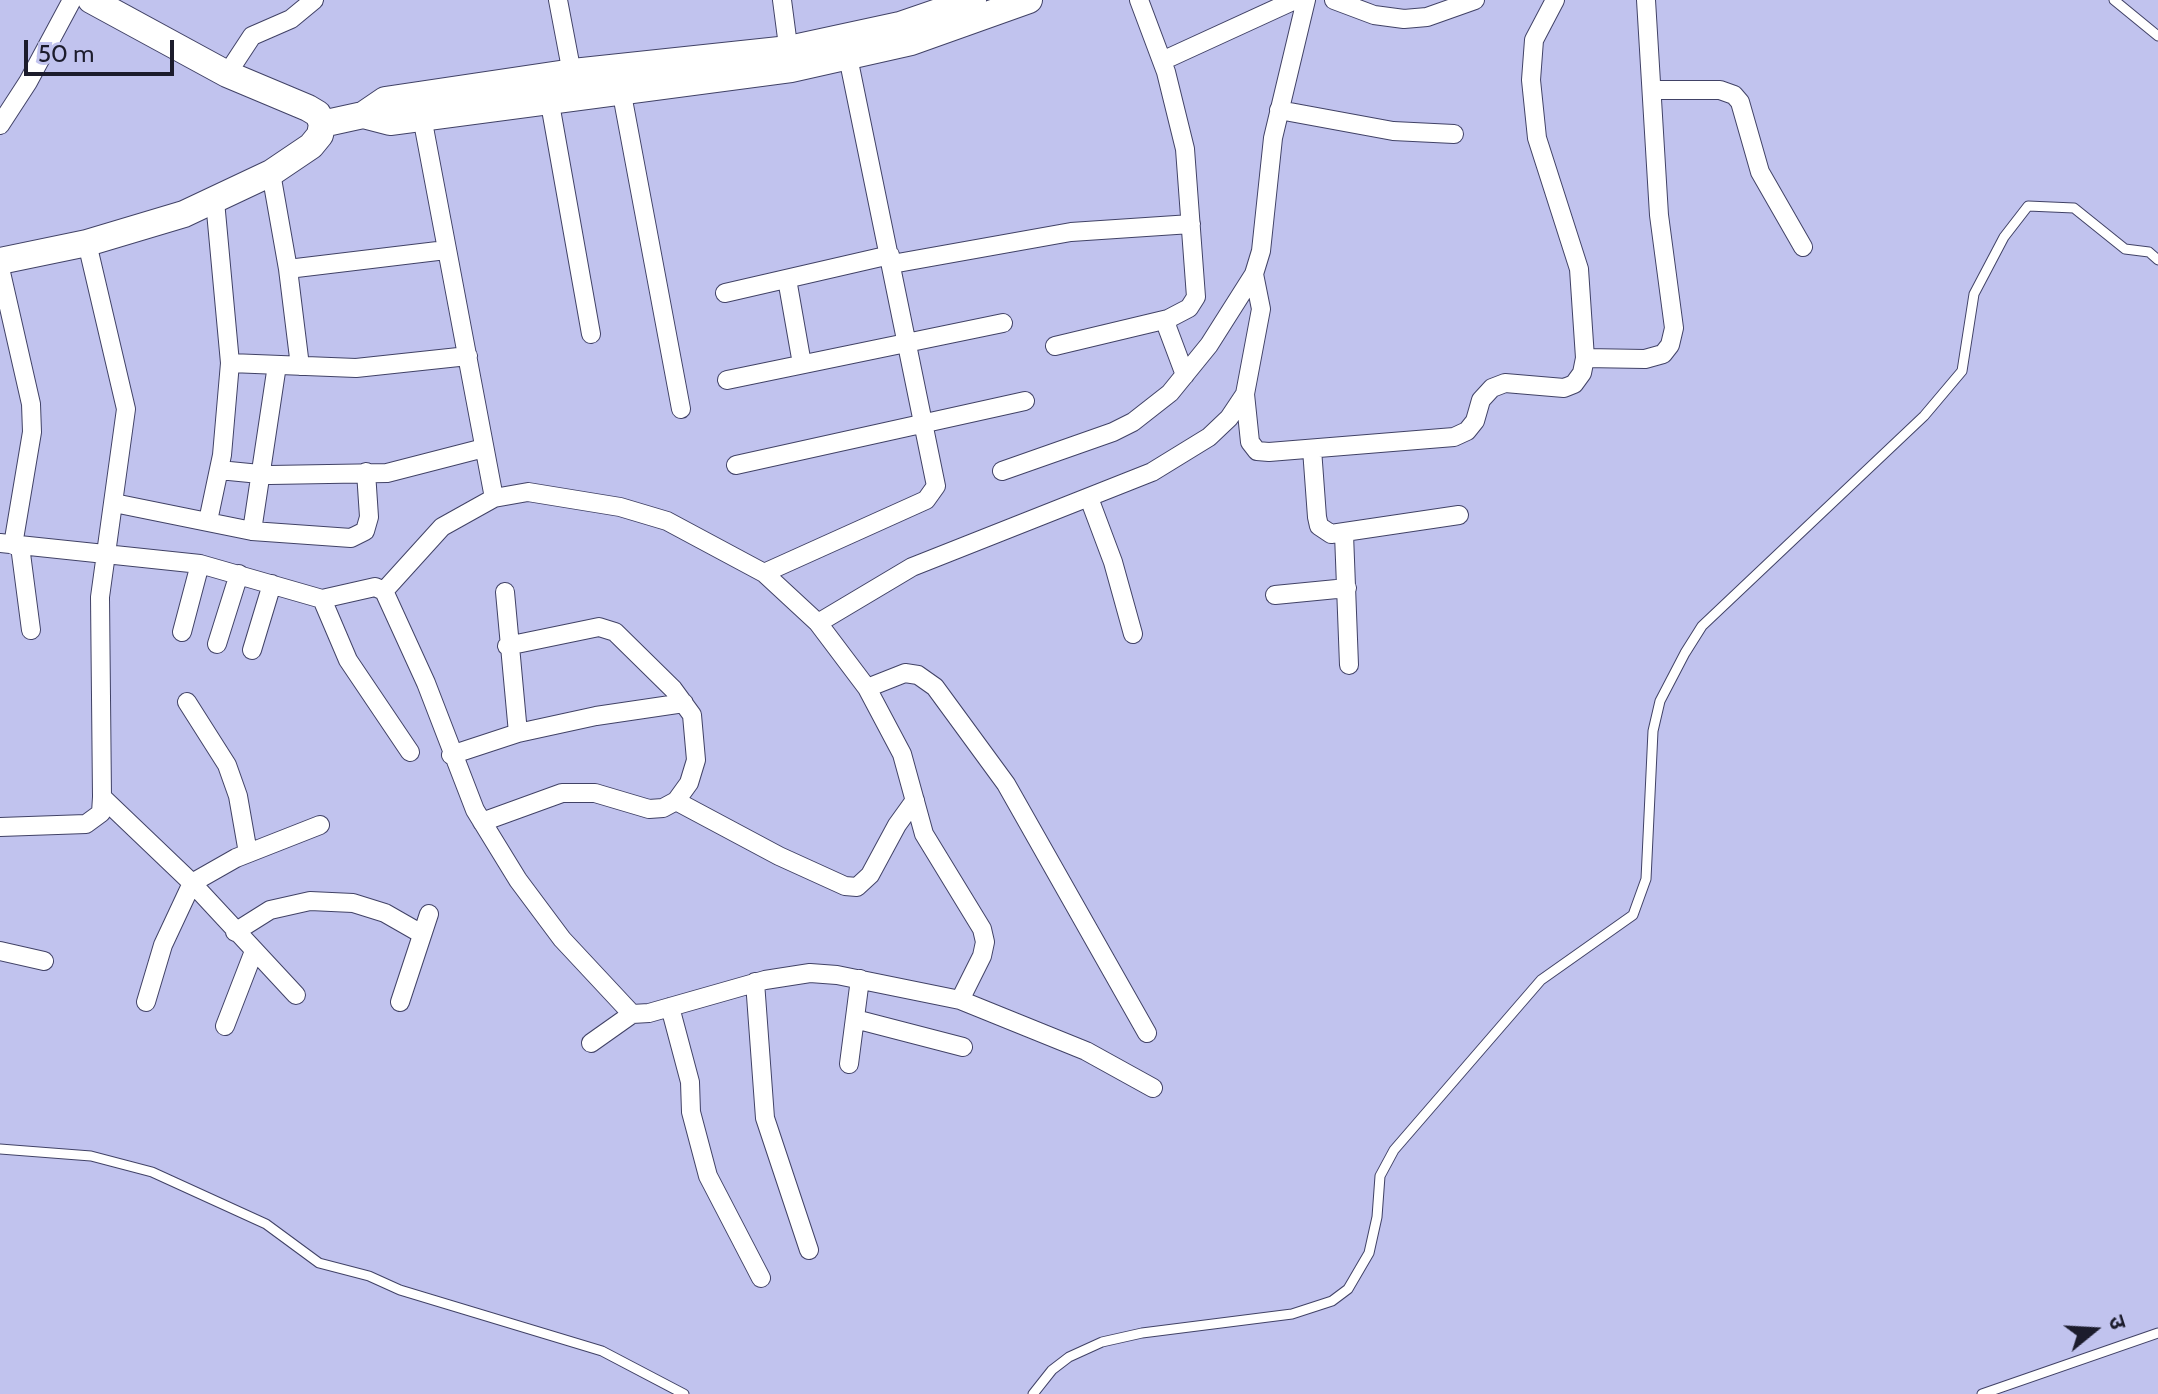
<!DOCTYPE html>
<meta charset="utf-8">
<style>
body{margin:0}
#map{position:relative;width:2158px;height:1394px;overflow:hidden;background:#c1c3ee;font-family:Cabin,"Noto Sans Devanagari",sans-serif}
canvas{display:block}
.north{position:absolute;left:2054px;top:1290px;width:80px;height:80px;-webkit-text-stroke:6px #c1c3ee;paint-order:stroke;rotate:72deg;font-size:22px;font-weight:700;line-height:32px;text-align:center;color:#1c1c2c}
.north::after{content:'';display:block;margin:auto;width:28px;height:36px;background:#1c1c2c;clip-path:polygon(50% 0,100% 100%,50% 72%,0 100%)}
.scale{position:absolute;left:24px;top:40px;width:150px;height:36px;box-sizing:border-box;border:4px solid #1c1c2c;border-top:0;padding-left:10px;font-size:24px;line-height:28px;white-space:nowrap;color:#1c1c2c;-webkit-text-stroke:6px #c1c3ee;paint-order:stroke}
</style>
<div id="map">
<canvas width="2158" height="1394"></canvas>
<div class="north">उ</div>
<div class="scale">50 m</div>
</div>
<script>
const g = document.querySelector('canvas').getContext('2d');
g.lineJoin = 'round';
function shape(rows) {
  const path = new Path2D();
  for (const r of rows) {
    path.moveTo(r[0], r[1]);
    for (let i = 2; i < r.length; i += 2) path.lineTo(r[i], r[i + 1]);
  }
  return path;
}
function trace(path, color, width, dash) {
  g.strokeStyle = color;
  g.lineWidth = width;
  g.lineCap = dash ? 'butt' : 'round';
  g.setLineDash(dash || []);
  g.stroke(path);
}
const lane = shape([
 [2114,0,2158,36],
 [0,1149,91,1156,152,1172,266,1224,319,1263,369,1276,400,1290,602,1351,684,1394],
 [1033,1394,1052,1370,1069,1357,1102,1342,1142,1333,1292,1314,1332,1301,1348,1289,1369,1253,1377,1217,1380,1176,1394,1150,1541,980,1633,915,1646,879,1653,731,1660,701,1685,653,1702,626,1924,416,1962,371,1974,294,2004,237,2028,206,2074,208,2125,249,2149,252,2158,260],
 [1982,1394,2158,1333]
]);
const street = shape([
 [558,0,574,84],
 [782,0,790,61],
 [1139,0,1166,72,1185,149,1196,297,1189,308,1168,319,1167,327,1185,375],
 [1334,0,1374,15,1404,19,1427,17,1475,0],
 [1162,61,1295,0],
 [227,74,252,36,291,19,314,0],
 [621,89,681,409],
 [1653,90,1720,90,1734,95,1740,102,1760,172,1803,247],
 [549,98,591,334],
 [1279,110,1393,131,1454,134],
 [422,117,494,498],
 [0,125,28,82,72,0],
 [271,173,288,269,300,366],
 [87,243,126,409,100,597,102,797,192,883,296,995],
 [892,264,1071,232,1191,224],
 [0,268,31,404,32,432,13,545],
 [288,269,446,250],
 [787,279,802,364],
 [725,293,890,255],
 [1055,346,1168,319],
 [1585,358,1645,359,1663,354,1670,345,1674,328,1659,215,1646,0],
 [230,363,356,368,468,356],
 [727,380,1003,323],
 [1245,394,1250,442,1257,451,1269,452,1454,437,1467,431,1475,421,1481,400,1492,388,1505,383,1564,388,1574,384,1582,373,1585,358,1579,269,1537,138,1531,80,1534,40,1555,0],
 [1312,449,1317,517,1319,526,1331,534,1459,515],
 [736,465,1025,401],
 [219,470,270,475,387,473,484,448],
 [1002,471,1113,432,1133,422,1170,393,1209,345,1254,274,1261,251,1273,138,1306,0],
 [1089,498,1113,562,1133,634],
 [114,503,252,531,351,538,365,531,369,517,366,472],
 [208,521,222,455,230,363,215,201],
 [252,531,277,365],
 [1344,534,1349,665],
 [0,543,200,564,322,599,375,587,384,591,426,683,475,810,518,880,562,939,632,1014,649,1013,765,980,810,973,837,975,960,1000,1086,1051,1153,1088],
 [20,546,31,630],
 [764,573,926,500,936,486,848,57],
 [384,591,442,527,494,498,528,492,620,507,667,521,764,573,818,623,867,688,902,754,924,834,982,929,985,942,982,956,960,1000],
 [505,592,518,733],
 [1275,595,1347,588],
 [322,599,348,660,410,752],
 [818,623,912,567,1152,472,1209,437,1229,418,1245,394,1261,309,1254,274],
 [182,632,200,564],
 [217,644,239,574],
 [252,650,272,584],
 [867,688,905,673,918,675,935,687,1006,784,1147,1033],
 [187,702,227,765,238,796,248,853],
 [451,755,518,733,596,716,684,703],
 [676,801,779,856,845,886,857,887,870,875,897,825,915,800],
 [482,822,562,793,595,793,649,809,663,808,676,801,689,783,696,760,692,715,673,689,615,632,599,627,507,646],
 [0,827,86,824,101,813,102,797],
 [235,932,270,910,310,901,353,903,385,913,420,933],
 [0,951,44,961],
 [755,982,765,1118,809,1250],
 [146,1002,163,945,192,883,236,858,320,825],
 [400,1002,429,914],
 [670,1007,690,1082,691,1112,708,1176,761,1278],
 [855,1019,963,1047],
 [225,1026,254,951],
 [591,1043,632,1014],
 [849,1064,860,979]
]);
const secondary = shape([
 [363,115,390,122,791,69,911,42,1029,0],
 [322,124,363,115,385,100,573,72,789,49,900,25,973,0],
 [0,261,87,243,184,214,271,173,311,146,320,135,322,124,318,114,308,108,227,74,91,0]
]);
trace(lane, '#414266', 11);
trace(street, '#414266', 20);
trace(secondary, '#414266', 28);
trace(lane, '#fff', 9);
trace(street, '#fff', 18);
trace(secondary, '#fff', 26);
</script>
